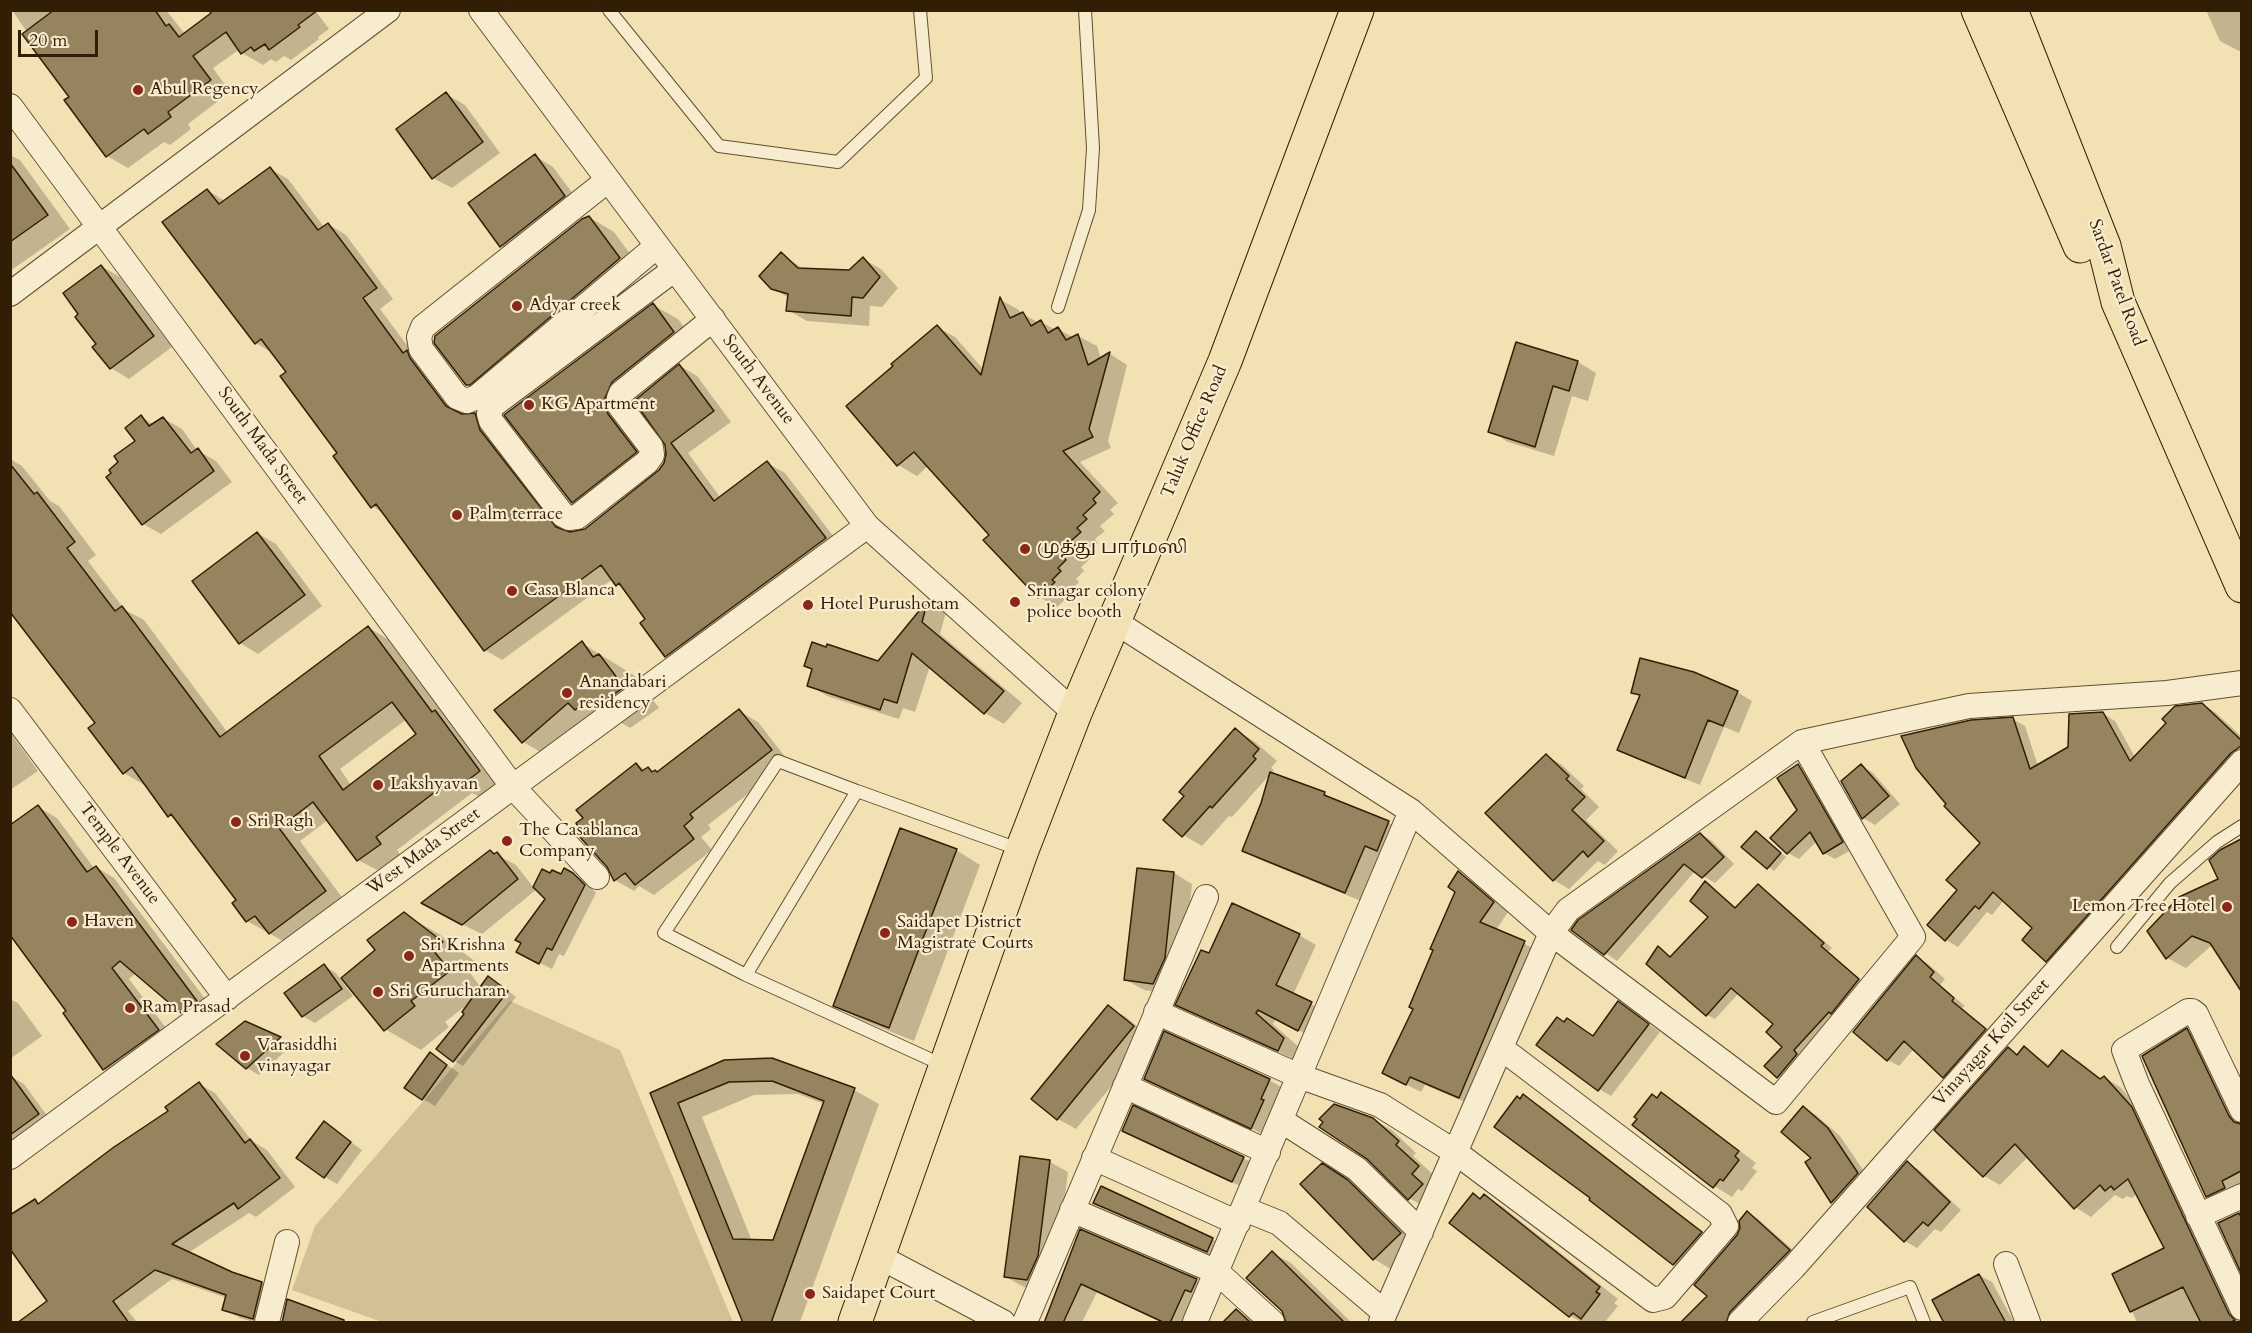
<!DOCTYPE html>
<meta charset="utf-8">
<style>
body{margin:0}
#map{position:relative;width:2252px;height:1333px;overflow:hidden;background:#f2e2b3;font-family:Cardo,serif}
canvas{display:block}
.frame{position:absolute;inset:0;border:12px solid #321e04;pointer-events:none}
.scale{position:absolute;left:18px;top:30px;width:80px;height:27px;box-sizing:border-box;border:3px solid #321e04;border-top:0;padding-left:8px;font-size:18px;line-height:21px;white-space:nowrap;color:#321e04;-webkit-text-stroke:4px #f7ecce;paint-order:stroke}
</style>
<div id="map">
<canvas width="2252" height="1333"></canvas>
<div class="frame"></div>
<div class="scale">20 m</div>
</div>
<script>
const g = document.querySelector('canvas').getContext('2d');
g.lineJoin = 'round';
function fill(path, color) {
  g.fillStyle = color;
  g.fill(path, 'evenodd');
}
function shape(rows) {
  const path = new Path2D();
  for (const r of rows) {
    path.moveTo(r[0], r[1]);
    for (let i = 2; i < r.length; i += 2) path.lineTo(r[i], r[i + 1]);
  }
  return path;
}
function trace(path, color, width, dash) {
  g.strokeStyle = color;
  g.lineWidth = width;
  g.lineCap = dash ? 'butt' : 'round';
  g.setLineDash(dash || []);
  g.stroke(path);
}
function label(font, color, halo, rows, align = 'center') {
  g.font = font + ' Cardo,"Noto Serif Tamil",serif';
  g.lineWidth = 4.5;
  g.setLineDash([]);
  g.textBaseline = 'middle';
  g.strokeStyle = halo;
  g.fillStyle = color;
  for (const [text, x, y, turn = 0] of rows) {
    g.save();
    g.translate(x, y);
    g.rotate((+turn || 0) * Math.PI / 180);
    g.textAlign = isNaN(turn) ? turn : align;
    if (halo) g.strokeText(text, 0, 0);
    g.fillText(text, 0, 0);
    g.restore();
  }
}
fill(shape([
 [510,1001,620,1050,733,1322,382,1322,292,1290,315,1226]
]), '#d1c195');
fill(shape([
 [12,10,166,10,185,34,315,10,329,29,318,37,319,39,291,60,284,56,276,62,271,59,263,65,242,53,240,49,213,68,230,92,188,124,191,129,170,145,164,142,128,168,107,156,66,101,71,97],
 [2206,10,2242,10,2242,50,2239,51,2220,41],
 [446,94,465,105,500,153,452,188,433,178],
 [10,155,20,160,70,229,10,271],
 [535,156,553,167,583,207,520,257,501,246,470,204],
 [270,169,288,179,324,227,328,224,346,235,393,299,380,309,415,356,427,369,462,416,475,415,493,425,497,441,569,533,586,530,660,471,665,464,680,366,697,376,731,422,688,453,720,497,767,463,785,473,843,549,683,666,666,656,648,620,625,589,617,584,613,579,502,660,485,650,386,515,372,506,288,372,274,354,256,343,207,190,225,201],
 [589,217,614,232,644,273,495,398,492,399,467,384],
 [781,254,805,270,849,272,863,259,881,269,898,288,882,307,870,306,869,326,807,321,788,310,789,298,772,288],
 [101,266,120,277,172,347,129,379,111,368,98,345],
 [1001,300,1019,310,1021,315,1023,314,1039,323,1041,322,1056,330,1058,329,1074,338,1078,336,1097,346,1101,359,1110,354,1127,365,1108,441,1111,448,1080,462,1118,503,1110,510,1114,514,1100,526,1105,531,1095,539,1098,543,1089,552,1093,556,1081,567,1084,571,1076,579,1079,582,1070,591,1072,593,1057,607,1039,597,991,535,929,465,917,476,898,465,848,406,895,366,937,327,955,337,984,370],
 [653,305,678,319,698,346,637,396,629,412,632,429,660,466,597,516,573,502,506,415],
 [1578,362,1596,373,1588,401,1572,396,1554,456,1508,442,1490,431],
 [141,417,154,425,163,418,182,429,197,450,216,461,232,482,161,534,143,524,121,462,137,441],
 [10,459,22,466,50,501,59,506,96,555,88,561,125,610,144,620,228,733,369,628,391,641,502,784,482,798,472,793,397,850,402,857,381,872,358,860,328,820,300,841,347,904,292,946,247,921,238,900,179,821,169,815,146,786,124,773,97,723,10,602],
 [407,719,418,735,351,785,340,769],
 [257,533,276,544,322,606,258,654,240,643],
 [928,602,946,612,940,634,1022,703,1004,724,985,713,930,666,915,712,903,708,899,719,827,696,809,685,814,670,806,666,827,649,878,663],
 [582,643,635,676,659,708,630,728,620,722,558,762,523,742],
 [1633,692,1737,692,1752,701,1739,733,1724,727,1700,785,1634,758,1619,750,1641,697],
 [2202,704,2215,712,2242,737,2242,762,2059,967,2047,960,2035,928,2004,900,1992,915,1987,912,1958,947,1946,940,1959,890,1982,843,2012,719,2025,726,2038,766,2070,748,2102,713,2115,721,2135,757],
 [739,711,758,722,789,762,708,825,711,829,701,837,712,850,654,895,639,886,634,891,615,880,636,764,646,770,648,769,659,773],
 [1236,730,1254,741,1277,761,1271,768,1274,770,1232,817,1229,816,1202,846,1183,835],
 [10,732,38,771,10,790],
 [1547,756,1562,765,1584,786,1581,789,1599,807,1586,820,1618,851,1605,865,1598,861,1569,889,1554,880],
 [1798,766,1809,772,1853,849,1835,859,1824,853,1817,841,1799,859,1788,853,1799,811],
 [1861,766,1873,773,1900,804,1875,825,1863,818],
 [1324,793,1339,803,1389,823,1404,831,1361,901,1258,859,1243,850],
 [38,807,57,818,94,868,96,867,114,878,215,1012,201,1023,182,1012,136,973,129,979,176,1041,123,1079,104,1069,68,1011],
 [1700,834,1712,841,1734,864,1715,883,1695,871,1617,961,1573,930],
 [1761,836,1786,857,1774,871,1744,847],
 [2242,840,2242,977,2230,970,2215,947,2211,946,2186,968,2167,958,2220,879,2221,851],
 [956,850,980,865,914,1041,859,1019,835,1005],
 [490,851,516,865,534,888,551,875,562,876,573,874,586,881,596,893,564,956,559,954,552,969,530,958,547,899,537,889,482,934,441,914],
 [1138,869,1174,873,1192,884,1183,969,1172,994,1144,990,1126,980],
 [1459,873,1474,882,1508,912,1496,930,1539,951,1474,1106,1425,1085,1421,1092,1399,1081,1457,891],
 [1706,883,1737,908,1758,886,1766,891,1832,948,1828,952,1867,985,1786,1082,1766,1066,1784,1047,1776,1024,1739,993,1715,1019,1707,1015,1658,948,1671,957,1710,917],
 [404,914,439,934,477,963,468,970,481,988,498,983,516,997,463,1066,454,1061,468,1004,445,1022,449,1027,421,1050,385,1029,377,950],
 [1299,935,1316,945,1293,995,1328,1013,1316,1039,1276,1019,1273,1024,1301,1049,1296,1060,1194,1014,1177,1004,1209,955],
 [1917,957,1928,964,1945,979,1940,985,1965,1006,1962,1008,1996,1036,1955,1083,1944,1077,1914,1049,1899,1066,1888,1060,1855,1032],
 [324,966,336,973,353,996,315,1023,303,1016],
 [10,999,18,1003,42,1036,10,1059],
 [1619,1003,1660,1032,1611,1096,1599,1089,1594,1037],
 [1108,1007,1126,1017,1151,1038,1076,1129,1058,1119],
 [245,1023,292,1045,259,1075,247,1068],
 [2187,1030,2206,1041,2242,1115,2242,1201,2226,1207,2207,1196],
 [2024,1048,2051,1066,2063,1052,2079,1061,2102,1079,2104,1077,2120,1087,2148,1118,2242,1317,2242,1322,2137,1322,2114,1274,2166,1249,2137,1194,2132,1198,2127,1196,2123,1199,2115,1195,2091,1217,2075,1207,2029,1156,2000,1185,1984,1176,2008,1049,2019,1055],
 [431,1054,459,1073,435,1106,423,1099],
 [724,1062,854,1090,879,1104,800,1322,745,1322,652,1094],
 [798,1094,824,1104,775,1242,752,1241,702,1117,754,1095],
 [12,1077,24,1084,51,1121,18,1145,10,1140],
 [1146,1078,1269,1080,1285,1089,1267,1136],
 [199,1084,215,1093,252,1141,267,1150,295,1187,256,1217,249,1213,188,1253,232,1274,262,1283,278,1293,271,1322,253,1322,240,1318,223,1309,227,1298,172,1279,128,1311,137,1322,19,1322,49,1302,35,1201,41,1204,170,1112],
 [1662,1094,1680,1105,1756,1163,1752,1168,1757,1171,1742,1191,1738,1189,1732,1197,1714,1186,1639,1119],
 [1524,1096,1542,1107,1719,1244,1693,1275,1674,1264,1591,1199,1521,1100],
 [1804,1108,1816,1115,1840,1136,1870,1180,1844,1209,1832,1202,1807,1162,1814,1158],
 [1372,1119,1392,1130,1416,1153,1413,1156,1437,1178,1428,1209,1409,1198,1368,1158],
 [324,1123,362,1150,337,1184,325,1177],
 [1124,1131,1243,1158,1262,1168,1251,1191,1142,1141],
 [1050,1162,1068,1172,1056,1267,1046,1290,1024,1287,1006,1277],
 [1907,1163,1919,1170,1961,1210,1941,1232,1935,1229,1917,1248,1905,1241,1869,1206],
 [1341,1176,1367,1193,1419,1244,1392,1270,1374,1259],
 [1101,1188,1212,1239,1231,1250,1226,1262,1113,1213,1095,1203],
 [1484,1196,1503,1207,1618,1299,1614,1303,1618,1306,1605,1322,1582,1322,1570,1316,1451,1223],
 [2242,1212,2242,1270,2220,1223],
 [1748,1213,1758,1219,1800,1256,1738,1322,1685,1322,1709,1296],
 [1081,1231,1196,1280,1211,1289,1189,1322,1164,1322,1097,1292,1082,1322,1046,1322],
 [1272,1253,1291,1263,1351,1322,1287,1322],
 [1979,1275,1992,1282,2014,1322,1946,1322],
 [1236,1310,1255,1321,1256,1322,1225,1322]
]), '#0003');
const building = shape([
 [54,10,155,10,166,26,169,24,179,37,211,13,209,10,318,10,298,25,300,27,269,50,265,44,254,51,251,47,241,54,226,32,193,56,211,80,168,112,171,117,148,134,144,129,106,157,64,100,69,97,22,34,54,10],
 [446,92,483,142,432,179,396,129,446,92],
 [535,154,565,196,500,247,468,203,535,154],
 [10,163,48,215,10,242,10,163],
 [270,167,318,230,328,223,377,288,363,298,403,353,407,350,410,358,446,406,462,414,475,413,480,430,556,527,570,532,585,529,659,470,664,463,666,454,665,445,634,401,679,364,714,411,671,443,714,501,767,461,826,538,665,657,640,623,645,619,619,583,616,586,601,565,484,651,376,504,371,508,333,456,337,453,280,376,286,372,261,339,255,344,162,222,207,189,219,204,270,167],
 [589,216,620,258,470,385,466,385,434,343,435,336,582,219,589,216],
 [781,252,798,268,849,270,863,257,880,277,863,298,852,297,851,316,786,311,788,294,771,289,759,276,781,252],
 [101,265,154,336,110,369,92,347,96,344,75,317,78,314,63,293,101,265],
 [1000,297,1010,318,1023,312,1031,326,1041,320,1048,333,1058,327,1066,340,1078,334,1088,365,1110,352,1089,429,1093,437,1063,451,1100,492,1093,499,1096,503,1083,515,1087,519,1077,528,1081,532,1071,541,1075,545,1063,556,1066,560,1058,568,1061,571,1052,580,1055,582,1038,598,983,540,989,535,914,452,897,466,846,406,893,366,891,364,937,325,981,375,1000,297],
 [653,303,674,332,612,382,605,398,608,414,637,452,572,503,504,415,653,303],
 [1516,342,1578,361,1569,391,1553,386,1535,447,1488,432,1516,342],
 [141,415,149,426,163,417,191,453,198,448,214,471,142,525,106,477,111,473,109,470,118,462,114,456,135,441,125,428,141,415],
 [10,464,34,494,37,492,75,542,67,548,115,611,122,606,220,737,368,626,432,712,435,710,480,771,459,787,452,779,376,837,381,844,357,861,313,802,279,828,326,891,269,934,255,916,246,922,232,903,236,900,171,814,168,817,132,767,123,774,88,728,95,723,10,612,10,464],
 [392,702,416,734,343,790,319,756,392,702],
 [257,532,305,595,239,644,192,581,257,532],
 [928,600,922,622,1004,691,984,714,912,653,897,703,884,699,880,710,807,686,812,669,804,666,812,642,826,647,827,644,878,661,928,600],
 [582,641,593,657,599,654,624,687,594,709,588,699,575,710,568,703,522,743,494,710,582,641],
 [1640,658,1694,672,1738,691,1723,726,1708,720,1685,778,1617,750,1640,695,1631,693,1640,658],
 [2202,703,2241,740,2241,746,2231,753,2046,962,2022,940,2032,928,1993,892,1979,909,1975,906,1945,941,1927,925,1957,890,1946,880,1980,843,1944,806,1946,804,1916,768,1901,736,1971,720,2013,717,2030,769,2068,747,2069,714,2103,712,2130,761,2166,723,2162,719,2175,706,2202,703],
 [739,709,772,750,690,814,693,818,684,826,694,839,635,885,625,873,614,881,607,867,578,835,582,832,576,823,583,818,576,810,636,763,642,771,648,767,652,772,655,770,657,772,739,709],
 [1235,728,1259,749,1253,756,1256,759,1212,808,1210,806,1182,837,1163,820,1184,796,1179,792,1235,728],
 [1546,754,1569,776,1566,779,1585,797,1572,810,1604,841,1588,857,1583,851,1553,881,1485,813,1546,754],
 [1798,764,1843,842,1823,854,1810,832,1787,854,1770,838,1797,810,1777,778,1798,764],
 [1861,764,1889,796,1862,819,1841,781,1861,764],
 [1270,772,1325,792,1324,795,1389,821,1377,851,1365,846,1345,893,1242,851,1261,803,1270,772],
 [38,805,87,872,96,866,197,1001,181,1013,120,961,112,968,159,1030,103,1070,63,1013,66,1011,10,935,10,825,38,805],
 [900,828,957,849,889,1028,833,1006,900,828],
 [1756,831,1781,853,1767,869,1741,847,1756,831],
 [1700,833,1724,857,1702,878,1684,864,1604,955,1571,930,1578,920,1700,833],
 [2241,839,2241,991,2210,943,2192,936,2166,959,2147,931,2179,897,2218,879,2209,860,2220,850,2241,839],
 [490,850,494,854,497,852,518,879,462,925,421,903,490,850],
 [564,868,573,873,585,885,552,950,547,948,539,964,516,952,521,943,515,940,545,899,533,887,542,869,550,873,552,870,561,874,564,868],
 [1137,868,1174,872,1165,958,1153,984,1124,980,1137,868],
 [1458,871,1494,902,1480,922,1525,941,1459,1098,1410,1077,1406,1085,1382,1073,1413,1009,1409,1007,1433,950,1430,949,1455,892,1448,887,1458,871],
 [1705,881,1735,908,1758,884,1824,943,1821,946,1859,979,1831,1014,1829,1012,1794,1050,1797,1054,1777,1078,1764,1066,1782,1047,1766,1032,1773,1024,1731,988,1706,1016,1646,964,1658,946,1670,957,1708,917,1690,901,1705,881],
 [1232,903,1300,934,1276,985,1312,1002,1298,1031,1258,1010,1256,1013,1284,1038,1278,1051,1175,1005,1201,950,1209,953,1232,903],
 [404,912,443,942,433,950,450,971,411,1001,415,1006,384,1031,341,978,375,950,367,940,404,912],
 [1916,955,1934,972,1930,977,1954,998,1952,1001,1986,1029,1943,1078,1904,1041,1887,1061,1853,1032,1916,955],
 [324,964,342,989,302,1017,284,993,324,964],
 [488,976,508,991,453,1062,436,1049,464,1014,462,1012,488,976],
 [1618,1001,1649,1024,1598,1091,1536,1045,1557,1017,1564,1022,1567,1018,1593,1036,1618,1001],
 [1108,1005,1134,1026,1057,1120,1031,1099,1108,1005],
 [245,1021,281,1037,246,1069,216,1044,245,1021],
 [2187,1028,2229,1116,2234,1122,2241,1124,2241,1171,2222,1181,2225,1188,2206,1197,2142,1056,2187,1028],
 [1164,1031,1270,1079,1261,1099,1264,1100,1251,1129,1144,1079,1164,1031],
 [2024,1046,2048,1067,2062,1050,2100,1079,2104,1076,2132,1107,2229,1314,2235,1320,2230,1323,2201,1323,2183,1287,2130,1312,2112,1274,2164,1248,2128,1179,2114,1190,2111,1186,2105,1191,2100,1185,2074,1209,2015,1144,1983,1177,1934,1130,2008,1047,2017,1055,2024,1046],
 [430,1052,447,1065,422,1100,404,1088,430,1052],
 [772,1058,855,1088,771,1323,743,1323,650,1093,724,1060,772,1058],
 [772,1081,824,1101,773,1240,733,1239,678,1103,729,1082,772,1081],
 [10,1074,39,1114,10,1135,10,1074],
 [199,1082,245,1143,250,1139,280,1178,238,1209,234,1203,172,1244,232,1272,262,1282,253,1319,222,1310,226,1295,155,1270,113,1301,129,1323,17,1323,47,1301,10,1249,10,1215,35,1199,38,1204,114,1147,168,1111,165,1107,199,1082],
 [1661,1092,1739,1151,1735,1156,1739,1160,1723,1181,1720,1179,1713,1188,1632,1125,1637,1119,1634,1117,1652,1094,1657,1098,1661,1092],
 [1523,1094,1702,1232,1673,1265,1589,1200,1590,1198,1494,1127,1517,1096,1520,1099,1523,1094],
 [1334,1104,1373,1118,1399,1141,1396,1145,1419,1166,1412,1174,1423,1184,1408,1200,1367,1159,1319,1127,1323,1122,1319,1119,1334,1104],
 [1133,1105,1244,1157,1232,1182,1122,1131,1133,1105],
 [1803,1106,1828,1128,1858,1173,1831,1203,1805,1162,1811,1158,1781,1132,1803,1106],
 [324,1121,351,1142,324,1178,296,1158,324,1121],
 [1020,1156,1050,1160,1038,1256,1027,1280,1004,1277,1020,1156],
 [1907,1161,1950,1202,1928,1226,1923,1222,1904,1242,1867,1207,1907,1161],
 [1322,1163,1348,1180,1401,1233,1373,1260,1300,1184,1322,1163],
 [1101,1186,1213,1238,1207,1252,1093,1203,1101,1186],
 [1473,1193,1480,1199,1484,1194,1600,1287,1596,1292,1600,1294,1581,1319,1573,1313,1569,1317,1449,1223,1473,1193],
 [1747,1211,1790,1250,1730,1312,1726,1323,1680,1323,1707,1296,1694,1285,1737,1235,1740,1228,1739,1221,1747,1211],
 [2239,1213,2241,1217,2241,1273,2218,1223,2239,1213],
 [1080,1229,1197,1279,1191,1292,1185,1290,1170,1323,1165,1323,1081,1284,1063,1323,1044,1323,1080,1229],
 [1272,1251,1345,1323,1286,1323,1282,1311,1246,1278,1272,1251],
 [1979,1274,2006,1323,1944,1323,1932,1300,1979,1274],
 [287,1299,344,1320,344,1323,282,1323,287,1299],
 [1236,1309,1251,1323,1222,1323,1236,1309]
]);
fill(building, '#96845f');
trace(building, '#321e04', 1.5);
const lane = shape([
 [609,10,719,146,838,162,926,78,920,10],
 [1058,307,1089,210,1093,148,1085,10],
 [857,791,778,761,664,933,746,975,945,1066],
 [2117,947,2170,883,2217,842,2242,826],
 [746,975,857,791,1021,850],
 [1813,1322,1910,1287,1924,1322]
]);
const street = shape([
 [481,10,867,526,1075,713],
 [10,106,513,787,597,877],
 [608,180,423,327,419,337,421,349,457,397,467,401,477,397,657,246],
 [675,269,492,406,489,414,491,421,563,515,569,518,577,517,647,462,652,455,651,447,619,405,619,398,621,393,713,319],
 [10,294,388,10],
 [1114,621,1411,811,1551,933,1776,1102,1913,937,1802,742],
 [10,710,227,998],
 [1156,1012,1299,1076,1380,1105,1455,1152,1653,1300,1665,1297,1726,1226,1720,1214,1501,1048],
 [1125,1086,1268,1152],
 [2242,1110,2196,1014,2192,1011,2188,1011,2124,1050,2137,1084,2242,1308],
 [1282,1121,1357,1169,1421,1232],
 [10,1157,867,526],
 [1094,1158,1238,1223],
 [1244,1209,1279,1223,1385,1313],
 [1072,1210,1217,1272,1272,1322],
 [2198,1216,2242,1196],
 [878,1256,1003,1322],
 [2006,1264,2028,1322],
 [267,1322,287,1242],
 [1025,1322,1206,897],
 [1195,1322,1411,811],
 [1381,1322,1551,933,1568,910,1802,742,1969,706,2167,693,2242,683],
 [1740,1322,1793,1268,2242,762]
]);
const primary = shape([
 [1978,10,2080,246],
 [2011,10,2104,246,2118,302,2242,586],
 [855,1322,1022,850,1075,713,1225,361,1357,10]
]);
trace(lane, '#624f30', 14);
trace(street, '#624f30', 26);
trace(primary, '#321e04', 35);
trace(lane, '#f7ecce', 12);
trace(street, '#f7ecce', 24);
trace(primary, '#f2e2b3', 33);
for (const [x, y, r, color] of [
 [138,90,6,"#8f2418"],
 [517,306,6,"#8f2418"],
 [529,405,6,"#8f2418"],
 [457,515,6,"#8f2418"],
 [1025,549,6,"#8f2418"],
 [512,591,6,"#8f2418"],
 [1015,602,6,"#8f2418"],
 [808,605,6,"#8f2418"],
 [567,693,6,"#8f2418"],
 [378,785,6,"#8f2418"],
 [236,822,6,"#8f2418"],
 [507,841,6,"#8f2418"],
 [2227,907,6,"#8f2418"],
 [72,922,6,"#8f2418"],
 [885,933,6,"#8f2418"],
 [409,956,6,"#8f2418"],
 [378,992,6,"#8f2418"],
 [130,1008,6,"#8f2418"],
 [245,1056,6,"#8f2418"],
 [810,1294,6,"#8f2418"]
]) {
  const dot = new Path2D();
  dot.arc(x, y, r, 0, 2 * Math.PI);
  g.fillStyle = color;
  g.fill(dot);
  trace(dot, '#f7ecce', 2);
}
label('18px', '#321e04', '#f7ecce', [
 ["Abul Regency",150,90],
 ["Adyar creek",529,306],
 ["KG Apartment",541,405],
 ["Palm terrace",469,515],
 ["முத்து பார்மஸி",1037,549],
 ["Casa Blanca",524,591],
 ["Srinagar colony",1027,592],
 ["police booth",1027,613],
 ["Hotel Purushotam",820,605],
 ["Anandabari",579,683],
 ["residency",579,704],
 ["Lakshyavan",390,785],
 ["Sri Ragh",248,822],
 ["The Casablanca",519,831],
 ["Company",519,852],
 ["Lemon Tree Hotel",2215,907,"right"],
 ["Haven",84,922],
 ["Saidapet District",897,923],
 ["Magistrate Courts",897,944],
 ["Sri Krishna",421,946],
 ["Apartments",421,967],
 ["Sri Gurucharan",390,992],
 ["Ram Prasad",142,1008],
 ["Varasiddhi",257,1046],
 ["vinayagar",257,1067],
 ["Saidapet Court",822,1294]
], 'left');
label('18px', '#321e04', '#f7ecce', [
 ["Sardar Patel Road",2116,283,70],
 ["South Avenue",758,380,53],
 ["Taluk Office Road",1195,432,-67],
 ["South Mada Street",262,446,54],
 ["West Mada Street",424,852,-36],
 ["Temple Avenue",119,854,53],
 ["Vinayagar Koil Street",1992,1043,-48]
]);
</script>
